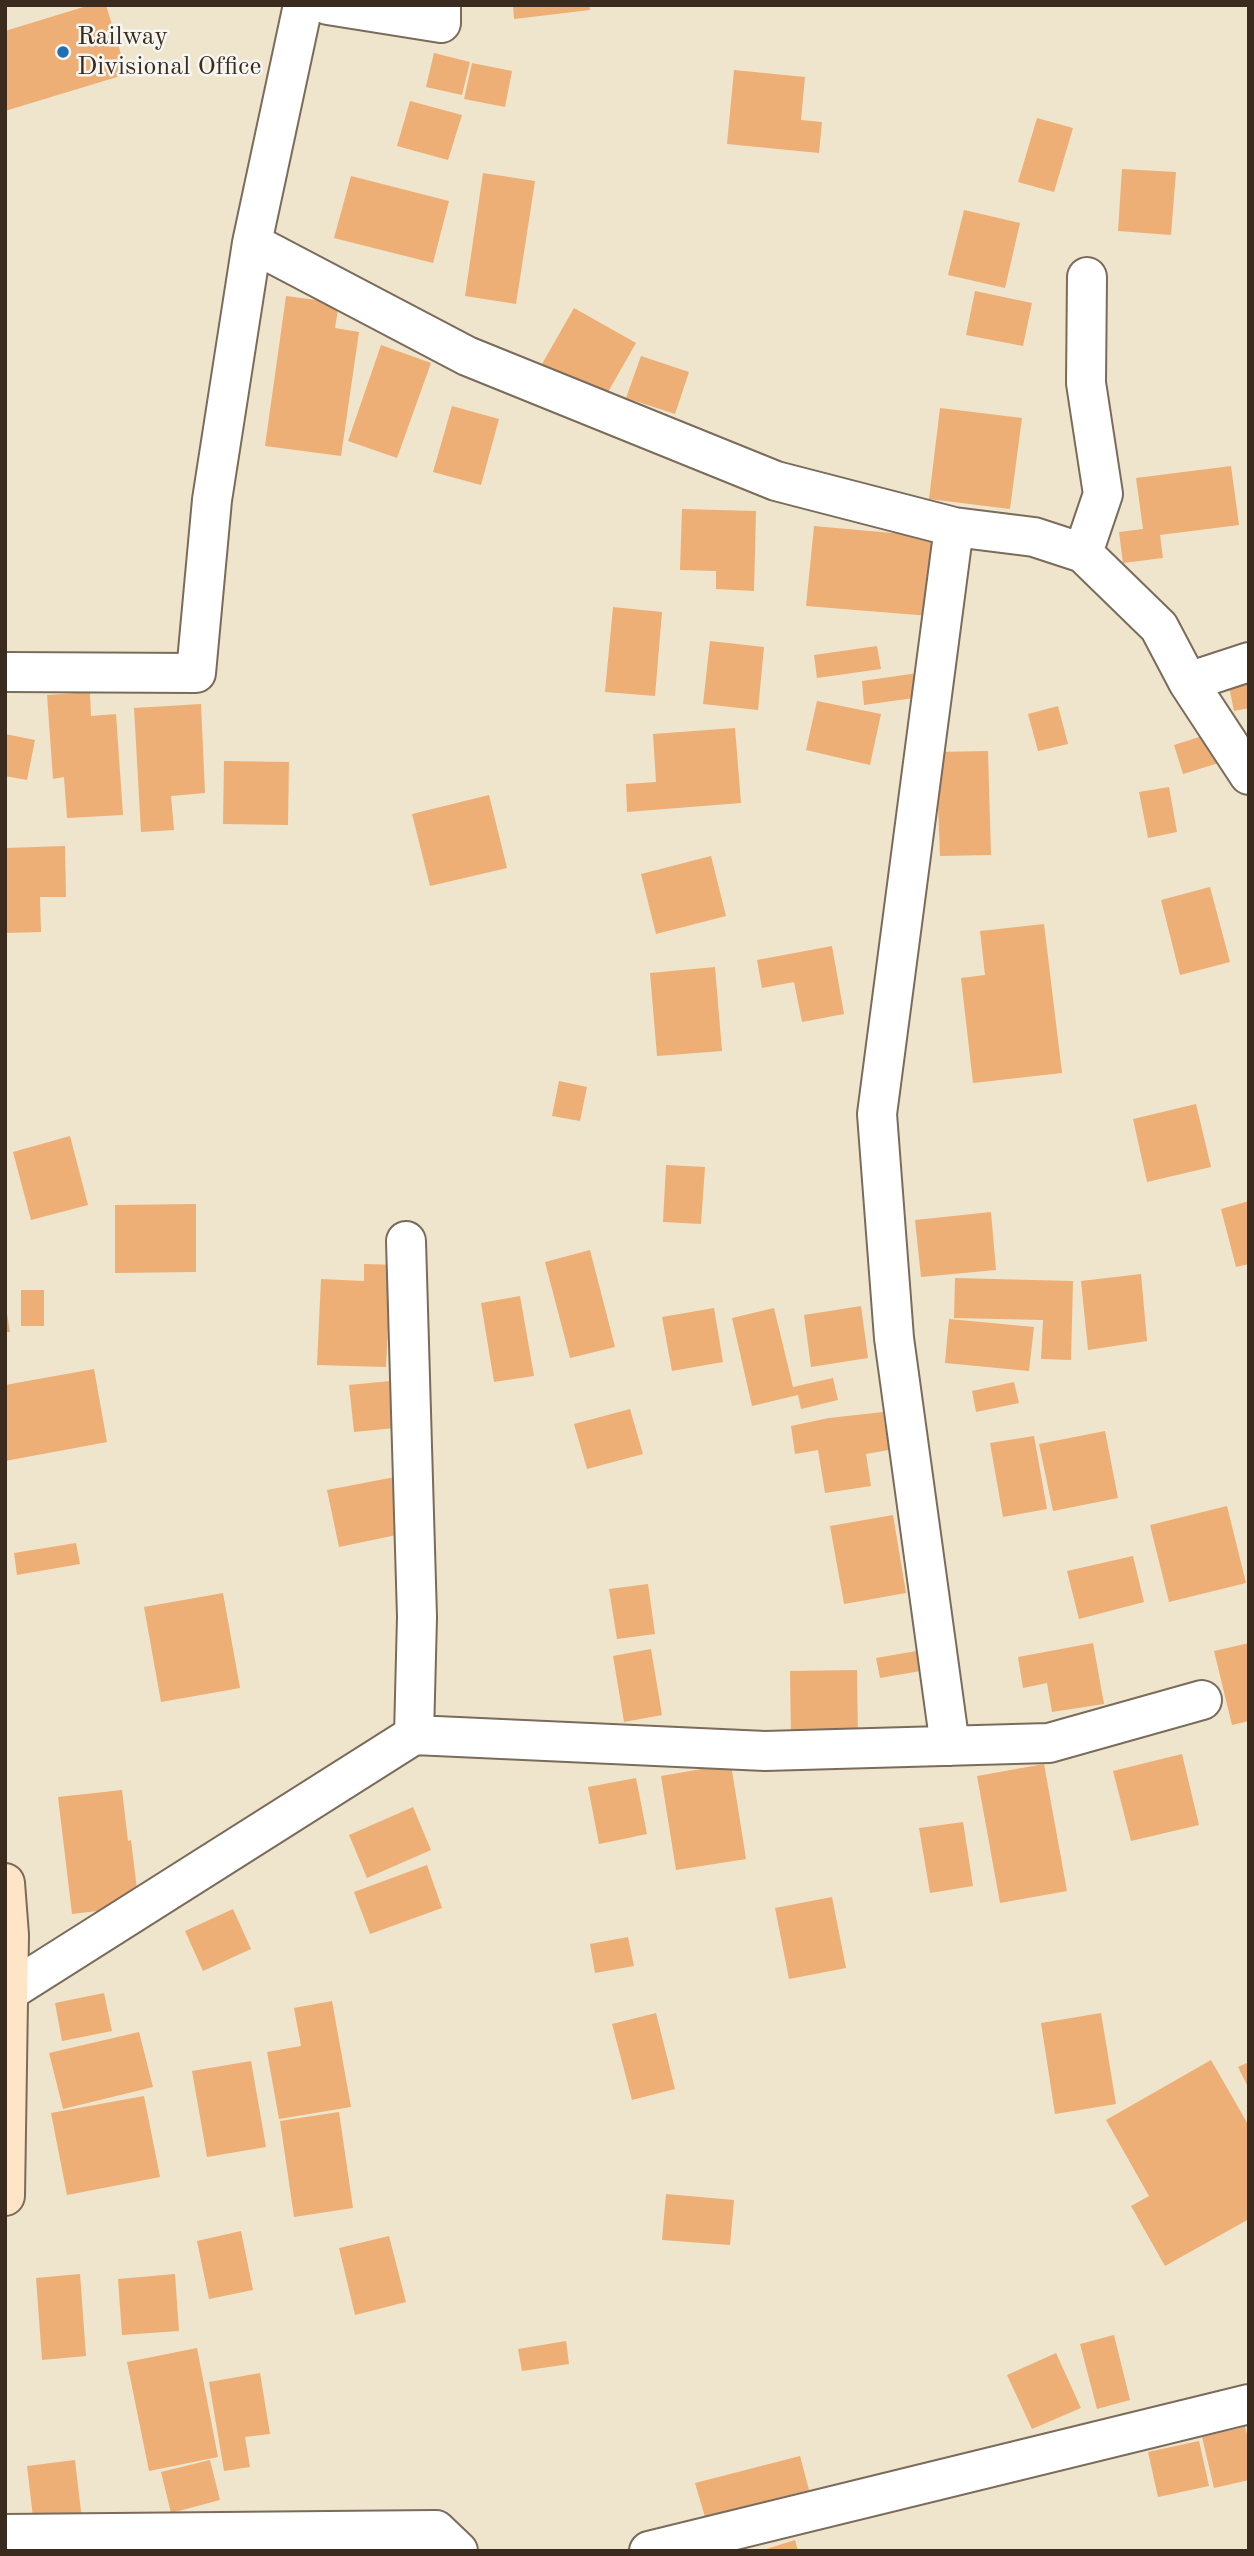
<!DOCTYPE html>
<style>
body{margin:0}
#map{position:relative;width:1254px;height:2556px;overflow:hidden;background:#efe5cc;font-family:"Old Standard TT",serif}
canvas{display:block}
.frame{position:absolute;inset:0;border:7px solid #3b2a1e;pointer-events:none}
</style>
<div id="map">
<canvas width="1254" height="2556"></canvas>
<div class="frame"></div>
</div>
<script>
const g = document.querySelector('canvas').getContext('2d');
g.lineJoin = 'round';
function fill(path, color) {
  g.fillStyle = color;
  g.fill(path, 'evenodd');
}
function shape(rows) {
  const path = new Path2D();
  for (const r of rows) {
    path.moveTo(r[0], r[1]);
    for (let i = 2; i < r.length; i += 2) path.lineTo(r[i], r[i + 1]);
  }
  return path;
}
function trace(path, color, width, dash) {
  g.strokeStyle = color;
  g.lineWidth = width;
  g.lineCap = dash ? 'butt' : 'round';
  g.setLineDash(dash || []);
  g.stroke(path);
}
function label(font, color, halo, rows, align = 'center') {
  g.font = font + ' "Old Standard TT",serif';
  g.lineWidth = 5;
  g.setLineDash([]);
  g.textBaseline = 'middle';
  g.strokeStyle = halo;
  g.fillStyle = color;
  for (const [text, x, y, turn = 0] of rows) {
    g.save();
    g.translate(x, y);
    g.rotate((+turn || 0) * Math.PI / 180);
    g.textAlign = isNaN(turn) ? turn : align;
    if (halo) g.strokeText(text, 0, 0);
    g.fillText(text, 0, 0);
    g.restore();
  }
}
fill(shape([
 [90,5,106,5,127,74,5,111,5,31],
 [513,5,589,5,590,10,514,19],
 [434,53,470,62,462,95,426,87],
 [472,63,512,71,505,107,464,99],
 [734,70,805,77,801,120,822,122,819,153,727,144],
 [410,101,462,115,448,160,397,146],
 [1037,118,1073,128,1054,192,1018,182],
 [1122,169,1176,172,1171,235,1118,231],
 [483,173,535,181,516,304,465,296],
 [351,176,449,201,433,263,334,238],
 [964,210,1020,223,1005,288,948,275],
 [975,291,1032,303,1023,346,966,335],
 [286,296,339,303,335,328,359,332,341,456,265,446],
 [574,308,636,343,604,399,542,364],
 [381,345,431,363,397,458,348,441],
 [641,356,689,372,675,414,626,398],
 [452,406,499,419,481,485,433,472],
 [940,408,1022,418,1010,509,929,499],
 [1231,466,1239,525,1160,535,1163,558,1123,563,1119,532,1143,529,1136,478],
 [682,509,756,511,754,591,716,589,716,571,680,570],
 [814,526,937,537,930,616,806,606],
 [613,607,662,612,655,696,605,692],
 [710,641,764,647,758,710,703,704],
 [877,646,881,669,817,678,814,655],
 [925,672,928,696,864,705,862,681],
 [1249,673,1249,708,1234,711,1227,677],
 [90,692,91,716,116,714,123,815,67,818,64,777,53,779,47,695],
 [817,701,881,714,870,765,806,750],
 [201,704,205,793,171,796,174,830,141,832,134,708],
 [1058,706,1068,744,1038,751,1028,714],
 [735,728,741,803,627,812,626,784,656,782,653,734],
 [1215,732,1225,761,1183,774,1174,745],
 [5,734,35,740,27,780,5,776],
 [988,751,991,855,940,856,936,752],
 [224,761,289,762,288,825,223,824],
 [1169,787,1177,832,1148,838,1139,792],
 [489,795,507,868,430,886,412,814],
 [65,846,66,897,40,897,41,932,5,933,5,848],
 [711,856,726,916,656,934,641,874],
 [1210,887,1230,962,1180,975,1161,900],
 [1044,924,1062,1073,973,1083,961,978,985,975,980,931],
 [832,946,844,1014,802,1022,794,982,762,988,757,960],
 [715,967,722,1051,657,1056,650,973],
 [559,1081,587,1087,580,1121,552,1116],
 [1196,1104,1211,1167,1147,1182,1133,1119],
 [70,1136,88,1205,31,1220,13,1152],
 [666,1165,705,1167,701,1224,663,1222],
 [1249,1201,1249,1264,1236,1267,1221,1209],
 [196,1204,196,1272,115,1273,115,1205],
 [991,1212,996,1270,921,1277,915,1220],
 [590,1250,615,1347,570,1358,545,1262],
 [364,1264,399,1265,397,1328,388,1328,386,1367,317,1365,321,1279,364,1281],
 [1141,1274,1147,1341,1088,1350,1081,1281],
 [955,1278,1073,1281,1071,1360,1041,1359,1043,1320,954,1318],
 [21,1290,44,1290,44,1326,21,1326],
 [520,1296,534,1376,494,1382,481,1303],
 [5,1301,10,1332,5,1332],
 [861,1306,868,1358,811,1367,804,1315],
 [714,1308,723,1362,672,1371,662,1317],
 [774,1308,793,1387,833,1378,838,1400,801,1409,798,1395,752,1406,732,1318],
 [949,1319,1034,1327,1029,1371,945,1363],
 [94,1369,107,1442,5,1461,5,1385],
 [390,1381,394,1428,354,1432,349,1385],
 [1014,1382,1019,1403,976,1412,972,1391],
 [630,1409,643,1454,587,1469,574,1424],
 [883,1412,889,1450,866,1454,871,1486,825,1493,818,1450,795,1454,791,1426,829,1418],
 [1105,1431,1118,1498,1053,1511,1039,1444],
 [1034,1436,1047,1509,1003,1517,990,1443],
 [395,1477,406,1533,339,1547,327,1490],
 [1227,1506,1246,1583,1169,1602,1150,1525],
 [893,1515,906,1593,844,1604,830,1526],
 [76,1543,80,1564,17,1575,14,1553],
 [1133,1556,1144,1602,1079,1619,1067,1571],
 [648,1584,655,1634,617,1639,609,1589],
 [223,1593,240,1688,161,1702,144,1607],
 [1093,1643,1104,1704,1052,1712,1047,1683,1023,1688,1018,1657],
 [1249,1643,1249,1721,1232,1725,1214,1651],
 [651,1649,662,1715,624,1722,613,1656],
 [922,1650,926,1670,880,1678,876,1658],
 [857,1670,858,1739,791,1740,790,1671],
 [1182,1754,1199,1825,1131,1841,1113,1771],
 [731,1764,746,1859,676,1870,661,1776],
 [1044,1764,1067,1891,1000,1903,977,1776],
 [636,1778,647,1834,599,1844,588,1787],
 [122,1790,128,1841,131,1840,139,1906,72,1914,58,1797],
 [413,1807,431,1850,367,1878,349,1835],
 [963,1822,973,1886,930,1893,919,1828],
 [427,1865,442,1908,370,1934,354,1892],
 [832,1897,846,1968,789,1979,775,1908],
 [233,1909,251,1949,203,1971,185,1931],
 [628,1937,634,1966,595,1973,590,1944],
 [104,1993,112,2031,62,2041,55,2003],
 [332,2001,351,2107,279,2119,267,2052,301,2046,294,2008],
 [656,2013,675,2089,632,2100,612,2024],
 [1101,2013,1116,2104,1055,2114,1041,2023],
 [139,2032,153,2087,63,2109,49,2053],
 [1211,2060,1249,2126,1249,2219,1165,2266,1131,2206,1149,2196,1106,2120],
 [251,2061,266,2147,207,2157,192,2071],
 [1249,2062,1249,2089,1238,2067],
 [144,2096,160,2177,67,2195,51,2113],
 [339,2112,353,2208,294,2217,280,2121],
 [666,2194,734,2200,730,2245,662,2240],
 [241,2231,253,2290,209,2299,197,2241],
 [389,2236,406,2302,355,2315,339,2248],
 [80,2274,86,2356,42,2360,36,2278],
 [175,2274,179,2331,122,2335,118,2279],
 [1114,2335,1130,2400,1097,2409,1080,2344],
 [566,2341,569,2364,522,2371,518,2349],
 [197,2348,218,2457,149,2471,127,2362],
 [1056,2353,1081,2408,1032,2429,1007,2375],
 [260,2373,270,2434,245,2437,250,2467,224,2471,209,2382],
 [1245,2427,1249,2442,1249,2480,1214,2488,1202,2437],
 [1199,2441,1209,2486,1158,2497,1148,2452],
 [800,2456,809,2490,705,2517,695,2483],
 [75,2460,82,2520,34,2526,27,2466],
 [210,2460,220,2500,171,2513,161,2472],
 [795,2540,798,2551,763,2551,763,2550]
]), '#edaf75');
const street = shape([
 [328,5,441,23,441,5],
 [252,243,303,5],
 [1083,553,1103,494,1086,383,1087,277],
 [5,672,196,673,212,500,252,243,467,356,776,481,954,527,1034,537,1083,553,1159,627,1188,682,1249,775],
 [1188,682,1249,662],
 [406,1241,417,1617,414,1735],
 [950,1746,894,1338,877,1114,954,527],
 [8,1992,414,1735,765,1751,1049,1743,1202,1700],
 [5,2534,436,2530,458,2551],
 [649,2551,1249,2404]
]);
const secondary = shape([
 [5,1883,9,1935,5,2196]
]);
trace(street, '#7a6b5b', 42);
trace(secondary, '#7a6b5b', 42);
trace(street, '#fff', 38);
trace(secondary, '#fde5c5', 38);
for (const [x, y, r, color] of [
 [63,52,7,"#1f6fb2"]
]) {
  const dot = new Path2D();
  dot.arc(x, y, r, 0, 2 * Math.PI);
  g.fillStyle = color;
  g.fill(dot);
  trace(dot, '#f6f6f2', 2.5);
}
label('26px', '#3b2a1e', '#f6f6f2', [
 ["Railway",77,37],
 ["Divisional Office",77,67]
], 'left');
</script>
